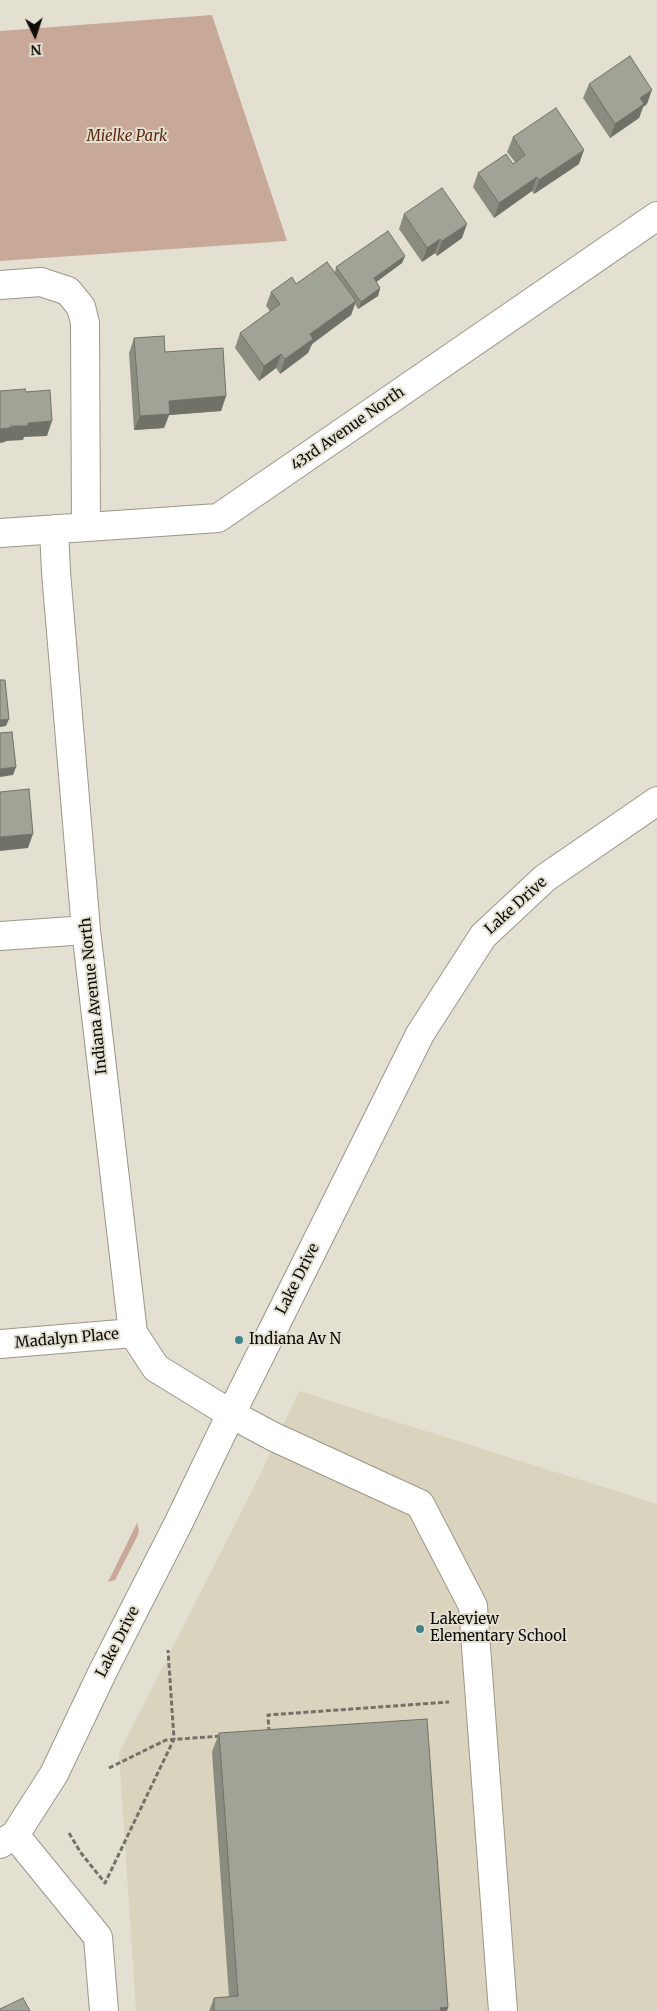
<!DOCTYPE html>
<style>
body{margin:0}
#map{position:relative;width:657px;height:2011px;overflow:hidden;background:#e4e0d1;font-family:Merriweather,serif}
canvas{display:block}
.north{position:absolute;left:10px;top:10px;width:50px;height:50px;-webkit-text-stroke:4px #e4e0d1;paint-order:stroke;rotate:176deg;font-size:14px;font-weight:700;line-height:20px;text-align:center;color:#0e0c08}
.north::after{content:'';display:block;margin:auto;width:18px;height:22px;background:#0e0c08;clip-path:polygon(50% 0,100% 100%,50% 72%,0 100%)}
</style>
<div id="map">
<canvas width="657" height="2011"></canvas>
<div class="north">N</div>
</div>
<script>
const g = document.querySelector('canvas').getContext('2d');
g.lineJoin = 'round';
function fill(path, color) {
  g.fillStyle = color;
  g.fill(path, 'evenodd');
}
function shape(rows) {
  const path = new Path2D();
  for (const r of rows) {
    path.moveTo(r[0], r[1]);
    for (let i = 2; i < r.length; i += 2) path.lineTo(r[i], r[i + 1]);
  }
  return path;
}
function trace(path, color, width, dash) {
  g.strokeStyle = color;
  g.lineWidth = width;
  g.lineCap = dash ? 'butt' : 'round';
  g.setLineDash(dash || []);
  g.stroke(path);
}
function label(font, color, halo, rows, align = 'center') {
  g.font = font + ' Merriweather,serif';
  g.lineWidth = 4;
  g.setLineDash([]);
  g.textBaseline = 'middle';
  g.strokeStyle = halo;
  g.fillStyle = color;
  for (const [text, x, y, turn = 0] of rows) {
    g.save();
    g.translate(x, y);
    g.rotate((+turn || 0) * Math.PI / 180);
    g.textAlign = isNaN(turn) ? turn : align;
    if (halo) g.strokeText(text, 0, 0);
    g.fillText(text, 0, 0);
    g.restore();
  }
}
fill(shape([
 [299,1391,657,1504,657,2011,136,2011,119,1753,259,1477]
]), '#dad3bd');
fill(shape([
 [212,15,287,241,0,261,0,31],
 [137,1523,139,1530,138,1535,115,1580,108,1582]
]), '#c8a898');
const minor = shape([
 [0,285,41,282,68,291,81,307,85,323,86,526],
 [54,529,56,572,86,930,133,1333,156,1368,231,1414,274,1437,420,1504,473,1606,503,2011],
 [0,533,218,518,657,216],
 [0,936,86,930],
 [0,1344,133,1333],
 [15,1835,98,1937,104,2011],
 [0,1844,15,1835,54,1774,104,1669,178,1524,231,1414,420,1034,483,936,545,878,657,801]
]);
trace(minor, '#9b9789', 30);
trace(shape([
 [269,1732,268,1715,449,1702],
 [109,1768,166,1740,221,1736],
 [69,1833,81,1853,105,1883,174,1739,168,1650]
]), '#747168', 3, [5, 2.5]);
trace(minor, '#fff', 28);
fill(shape([
 [589,84,647,104,643,107,639,118,610,138,583,98],
 [513,137,579,164,534,194,532,191,494,218,473,187,478,173,513,164,515,162,507,152],
 [404,214,462,238,437,256,435,253,422,262,399,229],
 [405,256,402,263,376,282,380,288,378,296,358,309,355,304,351,315,312,344,308,353,280,374,276,368,259,381,235,348,240,333,270,311,266,306,271,292,335,272,336,267],
 [134,338,165,352,226,396,221,411,169,415,164,428,134,430,129,353],
 [219,1733,448,2007,447,2011,209,2011,214,1998,229,1997,212,1752]
]), '#8a8c80');
fill(shape([
 [652,90,647,104,643,107,639,118,610,138,615,124,640,98],
 [584,150,579,164,534,194,539,180],
 [537,177,532,191,494,218,499,203],
 [467,224,462,238,437,256,442,241],
 [440,239,435,253,422,262,427,248],
 [405,256,402,263,371,286,374,278],
 [380,288,378,296,358,309,361,302],
 [356,301,351,315,312,344,308,353,280,374,285,359,310,334],
 [281,354,276,368,259,381,264,366],
 [226,396,221,411,169,415,164,428,134,430,140,416,169,401],
 [52,421,47,436,24,437,23,440,6,441,5,442,0,443,0,429,28,423],
 [9,719,6,726,0,727,0,720],
 [16,767,13,775,0,777,0,769],
 [33,834,28,848,0,851,0,837],
 [448,2007,447,2011,437,2011,440,2008]
]), '#707268');
const building = shape([
 [630,56,652,90,640,98,644,104,615,124,589,84,630,56],
 [556,108,584,150,539,180,537,177,499,203,478,173,506,154,513,164,525,155,513,137,556,108],
 [442,188,467,224,442,241,440,239,427,248,404,214,442,188],
 [388,231,405,256,374,278,380,288,361,302,336,267,388,231],
 [327,262,356,301,310,334,313,339,285,359,281,354,264,366,240,333,280,304,271,292,292,277,296,284,327,262],
 [164,336,165,352,223,348,226,396,169,401,170,414,140,416,134,338,164,336],
 [25,389,26,392,50,390,52,421,28,423,28,426,10,426,10,428,0,429,0,391,25,389],
 [0,680,5,680,9,719,0,720,0,680],
 [12,732,16,767,0,769,0,733,12,732],
 [29,789,33,834,0,837,0,792,29,789],
 [427,1719,448,2007,440,2008,441,2011,214,2011,214,1998,238,1996,219,1733,427,1719],
 [23,1998,30,2011,0,2011,0,2009,23,1998]
]);
fill(building, '#a0a395');
trace(building, '#707268', 1);
for (const [x, y, r, color] of [
 [239,1340,5,"#3d838f"],
 [420,1629,5,"#3d838f"]
]) {
  const dot = new Path2D();
  dot.arc(x, y, r, 0, 2 * Math.PI);
  g.fillStyle = color;
  g.fill(dot);
  trace(dot, '#e4e0d1', 2);
}
label('italic 15px', '#5a290d', '#e4e0d1', [
 ["Mielke Park",127,137]
]);
label('15px', '#0e0c08', '#e4e0d1', [
 ["43rd Avenue North",348,429,-35],
 ["Lake Drive",516,906,-42],
 ["Indiana Avenue North",94,996,-96],
 ["Lake Drive",298,1279,-63],
 ["Madalyn Place",67,1339,-5],
 ["Lake Drive",118,1642,-63]
]);
label('15px', '#0e0c08', '#e4e0d1', [
 ["Indiana Av N",249,1340],
 ["Lakeview",430,1620],
 ["Elementary School",430,1637]
], 'left');
</script>
